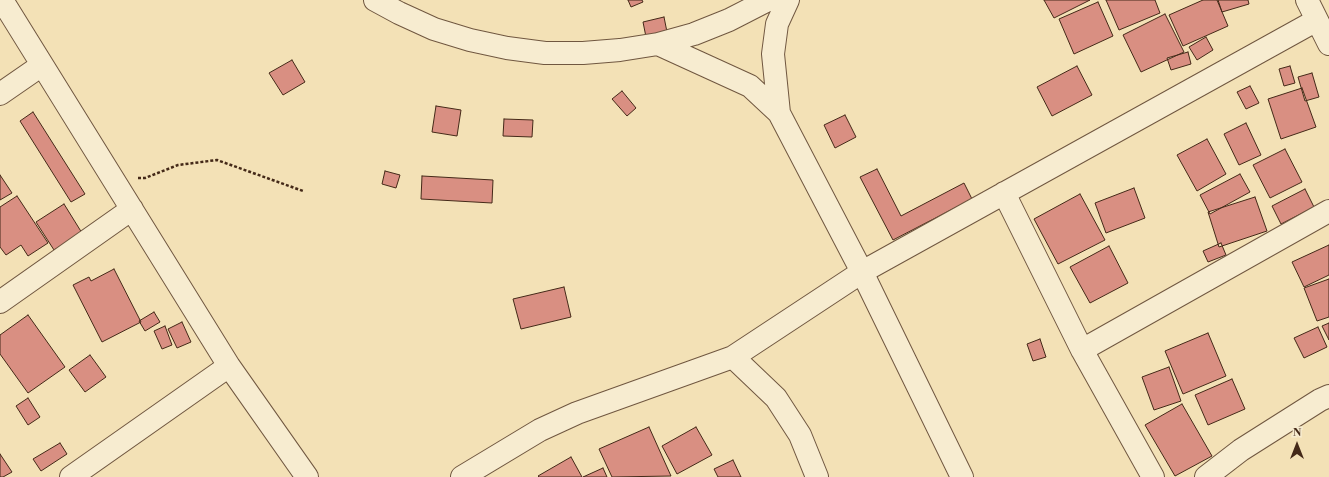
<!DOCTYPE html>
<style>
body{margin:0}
#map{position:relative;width:1329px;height:477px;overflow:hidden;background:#f3e1b6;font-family:"Libre Bodoni",serif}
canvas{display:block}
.north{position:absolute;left:1277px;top:425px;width:40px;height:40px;-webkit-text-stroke:3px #f7ecd0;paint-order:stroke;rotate:0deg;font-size:11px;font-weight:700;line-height:16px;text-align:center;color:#442918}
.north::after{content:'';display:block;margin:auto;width:14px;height:18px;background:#442918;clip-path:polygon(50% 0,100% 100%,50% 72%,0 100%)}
</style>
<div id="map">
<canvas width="1329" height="477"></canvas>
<div class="north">N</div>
</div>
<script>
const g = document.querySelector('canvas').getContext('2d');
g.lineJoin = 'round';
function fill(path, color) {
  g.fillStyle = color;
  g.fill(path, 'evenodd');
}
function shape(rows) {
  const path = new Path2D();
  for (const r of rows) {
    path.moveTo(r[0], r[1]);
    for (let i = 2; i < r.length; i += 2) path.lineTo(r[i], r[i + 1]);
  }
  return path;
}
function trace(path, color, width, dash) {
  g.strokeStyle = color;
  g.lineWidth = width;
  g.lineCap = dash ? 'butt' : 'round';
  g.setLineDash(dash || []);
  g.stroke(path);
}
const building = shape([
 [628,0,642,0,643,2,631,7,628,0],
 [1044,0,1090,0,1054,18,1044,0],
 [1106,0,1155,0,1160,13,1119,30,1106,0],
 [1203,0,1217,0,1228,26,1183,46,1169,15,1203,0],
 [1218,0,1248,0,1249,4,1222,12,1218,0],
 [1098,2,1113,36,1074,54,1059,19,1098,2],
 [1165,14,1184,52,1141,72,1123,35,1165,14],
 [664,17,667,32,646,37,643,22,664,17],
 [1206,37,1213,50,1197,60,1189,47,1206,37],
 [1188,52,1191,64,1171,70,1167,58,1188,52],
 [292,60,305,82,283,95,269,73,292,60],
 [1077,66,1092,95,1052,116,1037,87,1077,66],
 [1290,66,1295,83,1284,86,1279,69,1290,66],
 [1312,73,1319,97,1305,101,1298,77,1312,73],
 [1250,86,1259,103,1246,109,1237,92,1250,86],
 [1302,88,1316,127,1281,139,1268,99,1302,88],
 [622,91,636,108,627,116,612,99,622,91],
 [436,106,461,110,457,136,432,132,436,106],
 [33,112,85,194,71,202,20,121,33,112],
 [845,115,856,137,835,148,824,125,845,115],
 [504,119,533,120,532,137,503,136,504,119],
 [1246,123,1261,155,1239,165,1224,134,1246,123],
 [1207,139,1226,174,1197,191,1177,155,1207,139],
 [1285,149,1302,182,1270,198,1253,165,1285,149],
 [877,169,901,216,964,183,972,199,893,240,860,177,877,169],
 [385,171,400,175,396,188,382,184,385,171],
 [1240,174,1250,192,1210,214,1200,195,1240,174],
 [0,175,12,193,0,200,0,175],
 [422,176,493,180,492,203,421,199,422,176],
 [1134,188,1145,218,1106,233,1095,203,1134,188],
 [1305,189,1314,207,1281,224,1272,206,1305,189],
 [1080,194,1105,240,1058,264,1034,219,1080,194],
 [17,196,48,243,28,256,21,245,6,255,0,247,0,207,17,196],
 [1255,197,1267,231,1219,247,1208,212,1255,197],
 [64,204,82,233,54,250,36,222,64,204],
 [1221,243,1226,255,1208,262,1203,251,1221,243],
 [1329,245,1329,275,1304,287,1292,262,1329,245],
 [1109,246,1128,283,1090,303,1070,267,1109,246],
 [114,269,141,322,102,342,73,285,89,277,91,281,114,269],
 [1329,279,1329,317,1317,321,1304,288,1329,279],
 [564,287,571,317,521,329,513,299,564,287],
 [154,312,160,322,145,331,139,321,154,312],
 [28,315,65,367,28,393,0,354,0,335,28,315],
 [182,322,191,342,177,348,168,329,182,322],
 [1329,323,1329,340,1322,326,1329,323],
 [165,326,172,345,162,349,154,331,165,326],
 [1318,327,1327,347,1304,358,1294,338,1318,327],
 [1208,333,1226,376,1183,394,1165,351,1208,333],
 [1040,339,1046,357,1033,361,1027,344,1040,339],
 [90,355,106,377,85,392,69,370,90,355],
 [1169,367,1181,401,1154,410,1142,377,1169,367],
 [1232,379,1245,409,1208,425,1195,395,1232,379],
 [28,398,40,417,28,425,16,406,28,398],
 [1182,404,1212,456,1175,476,1145,425,1182,404],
 [649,427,671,476,612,477,599,449,649,427],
 [696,427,712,455,677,474,662,446,696,427],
 [60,443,67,454,41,471,33,459,60,443],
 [0,454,12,472,3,477,0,477,0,454],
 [571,457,582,477,539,477,538,476,571,457],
 [733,460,741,477,718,477,714,469,733,460],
 [603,468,607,477,583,477,603,468]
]);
fill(building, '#d98f82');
trace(building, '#442918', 1);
const minor = shape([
 [2,0,229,366,307,477],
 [375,0,399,13,434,29,470,40,507,48,545,53,583,53,620,50,658,44,694,34,729,20,768,0],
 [1307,0,1329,44],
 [658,44,750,86,779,113,862,272,962,477],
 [0,94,42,65],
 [779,113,773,54,777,24,788,0],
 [1004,193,1082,350,1153,477],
 [0,302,132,209],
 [1082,350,1329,211],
 [71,477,229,366],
 [462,477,540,430,577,413,733,357],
 [817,477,800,435,776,398,733,357,862,272,1317,20],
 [1206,477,1241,450,1320,400,1329,396]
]);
trace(minor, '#705740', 24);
trace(shape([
 [138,178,145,178,178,165,217,160,303,191]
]), '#442918', 2.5, [3, 2]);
trace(minor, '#f7ecd0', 22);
</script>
